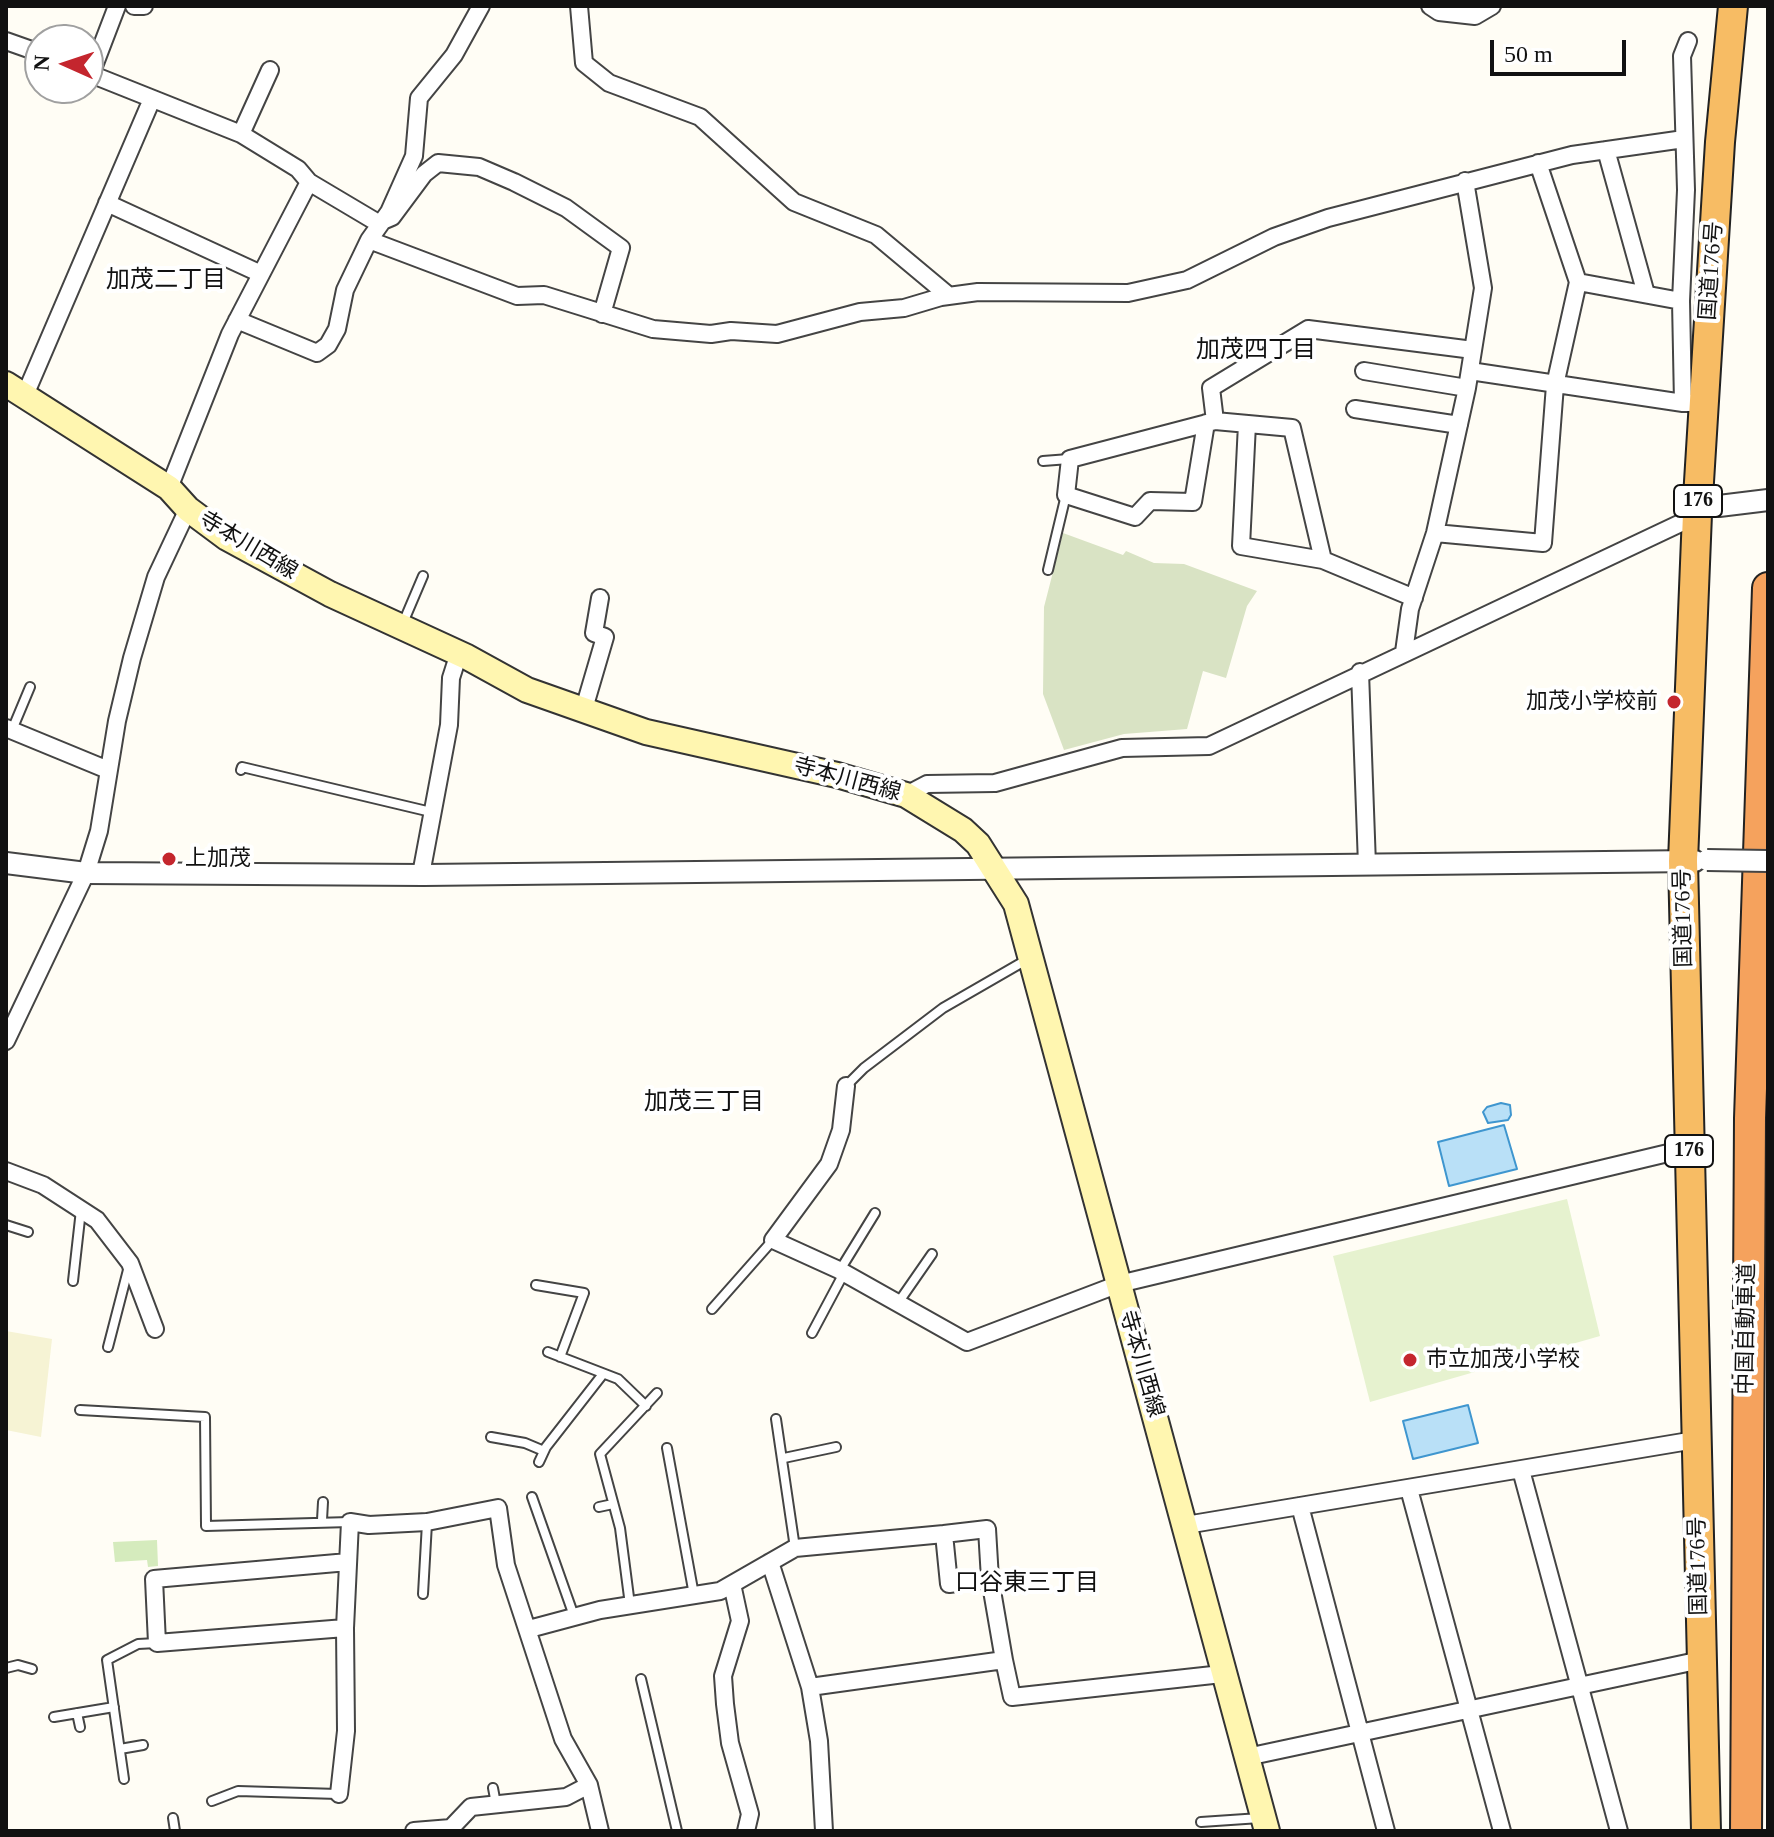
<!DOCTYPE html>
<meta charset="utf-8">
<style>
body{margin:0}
#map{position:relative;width:1774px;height:1837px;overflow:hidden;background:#fffdf5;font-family:"Times New Roman",serif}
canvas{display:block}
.frame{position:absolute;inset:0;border:8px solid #111;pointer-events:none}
.north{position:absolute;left:24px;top:24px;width:80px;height:80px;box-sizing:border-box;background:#fff;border:2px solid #a0a0a0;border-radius:50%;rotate:273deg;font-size:22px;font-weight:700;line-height:32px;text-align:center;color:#111}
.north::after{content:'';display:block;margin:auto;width:28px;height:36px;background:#c4262e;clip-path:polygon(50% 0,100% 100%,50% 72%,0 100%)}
.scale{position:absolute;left:1490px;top:40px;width:136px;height:36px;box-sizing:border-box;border:4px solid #111;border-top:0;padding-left:10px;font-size:24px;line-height:28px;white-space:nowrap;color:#111;-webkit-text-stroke:6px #fff;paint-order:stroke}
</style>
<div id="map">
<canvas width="1774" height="1837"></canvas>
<div class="frame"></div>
<div class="north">N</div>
<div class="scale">50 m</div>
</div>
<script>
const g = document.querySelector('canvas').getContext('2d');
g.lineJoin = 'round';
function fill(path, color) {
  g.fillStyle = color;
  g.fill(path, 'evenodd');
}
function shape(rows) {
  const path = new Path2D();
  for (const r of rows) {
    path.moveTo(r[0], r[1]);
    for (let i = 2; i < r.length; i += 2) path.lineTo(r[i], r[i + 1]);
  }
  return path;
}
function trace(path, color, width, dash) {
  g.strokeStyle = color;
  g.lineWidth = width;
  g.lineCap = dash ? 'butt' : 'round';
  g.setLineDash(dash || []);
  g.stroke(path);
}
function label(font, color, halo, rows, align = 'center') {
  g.font = font + ' "Times New Roman","Noto Sans JP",serif';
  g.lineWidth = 8;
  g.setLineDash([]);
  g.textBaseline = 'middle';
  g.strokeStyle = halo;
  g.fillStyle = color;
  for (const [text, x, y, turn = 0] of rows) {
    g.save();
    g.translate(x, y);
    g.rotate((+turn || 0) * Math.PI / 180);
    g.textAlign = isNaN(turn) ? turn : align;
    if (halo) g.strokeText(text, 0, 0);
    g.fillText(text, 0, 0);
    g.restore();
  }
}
fill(shape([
 [6,1331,52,1339,41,1437,6,1430]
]), '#f6f3d4');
fill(shape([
 [157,1540,158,1566,148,1567,147,1560,115,1562,113,1542]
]), '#d5ebbd');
fill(shape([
 [1063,533,1123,555,1126,551,1154,563,1184,564,1257,591,1247,606,1226,678,1203,671,1187,729,1124,734,1064,750,1043,694,1044,607]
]), '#d9e3c4');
fill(shape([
 [1567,1199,1600,1336,1370,1402,1333,1256]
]), '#e6f2cf');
const water = shape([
 [1501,1103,1510,1105,1511,1115,1508,1120,1488,1123,1483,1112,1487,1107,1501,1103],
 [1504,1125,1517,1169,1449,1186,1438,1142,1504,1125],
 [1468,1405,1478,1443,1413,1459,1403,1421,1468,1405]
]);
fill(water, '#b9e0f7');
trace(water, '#3f96cf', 2);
const service = shape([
 [1043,461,1069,459],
 [1048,570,1066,495],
 [403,623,423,576],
 [12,730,30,687],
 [241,770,242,767,431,812],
 [846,1086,864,1068,943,1008,1028,959],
 [6,1225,28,1232],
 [840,1270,875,1213],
 [73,1281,81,1210],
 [536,1285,584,1293,560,1357],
 [898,1303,932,1254],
 [712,1309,773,1240],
 [812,1333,844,1273],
 [108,1347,129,1266],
 [548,1352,618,1379,646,1406],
 [80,1410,205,1417,206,1526,350,1522],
 [776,1419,795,1548],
 [491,1437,525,1443,544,1451],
 [667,1448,694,1595],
 [784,1458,836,1447],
 [539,1462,546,1447,603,1374],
 [532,1497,574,1616],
 [599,1507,613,1504],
 [322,1520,323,1502],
 [423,1594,427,1523],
 [630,1605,620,1528,600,1454,657,1393],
 [6,1668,18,1665,32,1669],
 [641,1679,677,1831],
 [77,1713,80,1727],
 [54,1717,114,1707],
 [120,1749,143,1745],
 [124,1779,107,1660,138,1644,157,1643],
 [493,1788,496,1804],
 [212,1801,238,1791,338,1794],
 [173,1818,175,1831],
 [1201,1822,1260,1818]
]);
const minor = shape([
 [134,6,144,6],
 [481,6,454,55,419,98,414,156,389,212,369,240,517,296,544,295,653,329,711,334,731,331,777,334,860,312,904,308,941,297,978,292,1128,293,1187,280,1274,237,1328,218,1572,155,1684,139],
 [579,6,584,63,609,83,700,117,794,202,876,235,949,296],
 [1430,6,1439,12,1475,16,1492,6],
 [6,41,40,53],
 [88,73,241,134,298,169,309,182],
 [91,74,117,6],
 [241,134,270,70],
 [1606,150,1646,294],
 [1538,163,1578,282,1681,301,1686,190,1682,56,1688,41],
 [107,203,259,273],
 [1681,301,1683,403,1692,403],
 [237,320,317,353,328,345,337,329,345,290,369,240],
 [1364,371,1467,388],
 [1470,371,1683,403],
 [25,395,152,99],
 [1355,409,1459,425],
 [1215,421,1211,388,1308,329,1473,350],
 [1206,423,1193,502,1150,501,1135,517,1066,495,1070,459,1215,421,1292,428,1323,560],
 [1247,424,1241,546,1323,560,1414,598],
 [169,488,230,334,309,182,378,223,392,217,424,174,438,163,479,167,514,182,566,208,621,248,602,314],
 [1435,533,1543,543,1555,385,1578,282],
 [1404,652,1410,609,1435,533,1467,388,1483,288,1465,181],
 [1360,672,1367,865],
 [583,712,605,637,594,633,600,598],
 [6,728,108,770],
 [906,795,927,784,995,783,1122,748,1209,746,1702,513],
 [424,875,422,869,449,725,451,678,459,653],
 [6,1041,86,873,99,831,117,721,132,658,156,577,188,509],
 [846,1086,841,1130,829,1164,773,1240,839,1270,967,1342,1119,1284,1689,1148],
 [6,1171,43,1185,97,1220,130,1263,155,1329],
 [1521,1470,1619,1831],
 [1409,1489,1502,1831],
 [1300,1506,1386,1831],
 [1186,1525,1695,1440],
 [944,1534,987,1529,990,1579,1004,1660],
 [770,1562,810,1687,819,1741,824,1831],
 [732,1584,740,1621,723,1676,725,1704,730,1743,750,1814,746,1831],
 [345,1628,157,1643,154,1579,348,1562],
 [529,1629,600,1610,720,1591,795,1548,944,1534,949,1584,990,1579],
 [810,1687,1004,1660,1012,1697,1222,1674],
 [1247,1757,1701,1660],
 [339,1794,346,1731,345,1628,350,1522,369,1525,427,1522,498,1508,506,1565,563,1739,589,1785,600,1831],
 [414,1831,451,1828,471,1807,566,1797,589,1785]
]);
const tertiary = shape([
 [1719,506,1768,500],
 [6,863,86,873,424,875,1695,861]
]);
const secondary = shape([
 [6,384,169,488,188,509,227,538,330,594,467,657,527,690,646,732,837,775,906,795,963,830,978,844,1016,904,1267,1831]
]);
const trunk = shape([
 [1706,1831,1683,861,1697,514,1720,142,1733,6]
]);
const motorway = shape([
 [1746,1831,1750,1118,1768,588]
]);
trace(service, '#444', 12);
trace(minor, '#444', 20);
trace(tertiary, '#444', 24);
trace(secondary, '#333', 28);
trace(trunk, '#222', 32);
trace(motorway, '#222', 34);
trace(service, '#fff', 8);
trace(minor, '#fff', 16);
trace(tertiary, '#fff', 20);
trace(secondary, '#fff6b0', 24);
trace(trunk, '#f7bc64', 28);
trace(motorway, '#f5a25d', 30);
const tertiaryBridge = shape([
 [1707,860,1768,861]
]);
trace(tertiaryBridge, '#444', 24, []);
trace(tertiaryBridge, '#fff', 20);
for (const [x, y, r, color] of [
 [1674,702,8,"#c4262e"],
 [169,859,8,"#c4262e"],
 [1410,1360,8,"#c4262e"]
]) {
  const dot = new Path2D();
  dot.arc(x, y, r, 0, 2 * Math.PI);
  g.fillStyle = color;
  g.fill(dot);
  trace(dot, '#fff', 3);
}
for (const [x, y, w] of [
 [1698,501,48],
 [1689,1151,48]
]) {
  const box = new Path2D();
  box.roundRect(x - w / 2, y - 16, w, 32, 6);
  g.fillStyle = '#fff';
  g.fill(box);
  trace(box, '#111', 2);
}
label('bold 20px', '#111', null, [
 ["176",1698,501],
 ["176",1689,1151]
]);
label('22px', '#111', '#fff', [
 ["国道176号",1712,271,-86],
 ["寺本川西線",248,546,31],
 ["寺本川西線",847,780,15],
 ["国道176号",1684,918,-91],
 ["中国自動車道",1747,1329,-89],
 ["寺本川西線",1141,1364,74],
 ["国道176号",1699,1566,-91]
]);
label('22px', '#111', '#fff', [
 ["加茂小学校前",1658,702,"right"],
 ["上加茂",185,859],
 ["市立加茂小学校",1426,1360]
], 'left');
label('24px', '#111', '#fff', [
 ["加茂二丁目",166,281],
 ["加茂四丁目",1256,351],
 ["加茂三丁目",704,1103],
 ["口谷東三丁目",1027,1584]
]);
</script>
